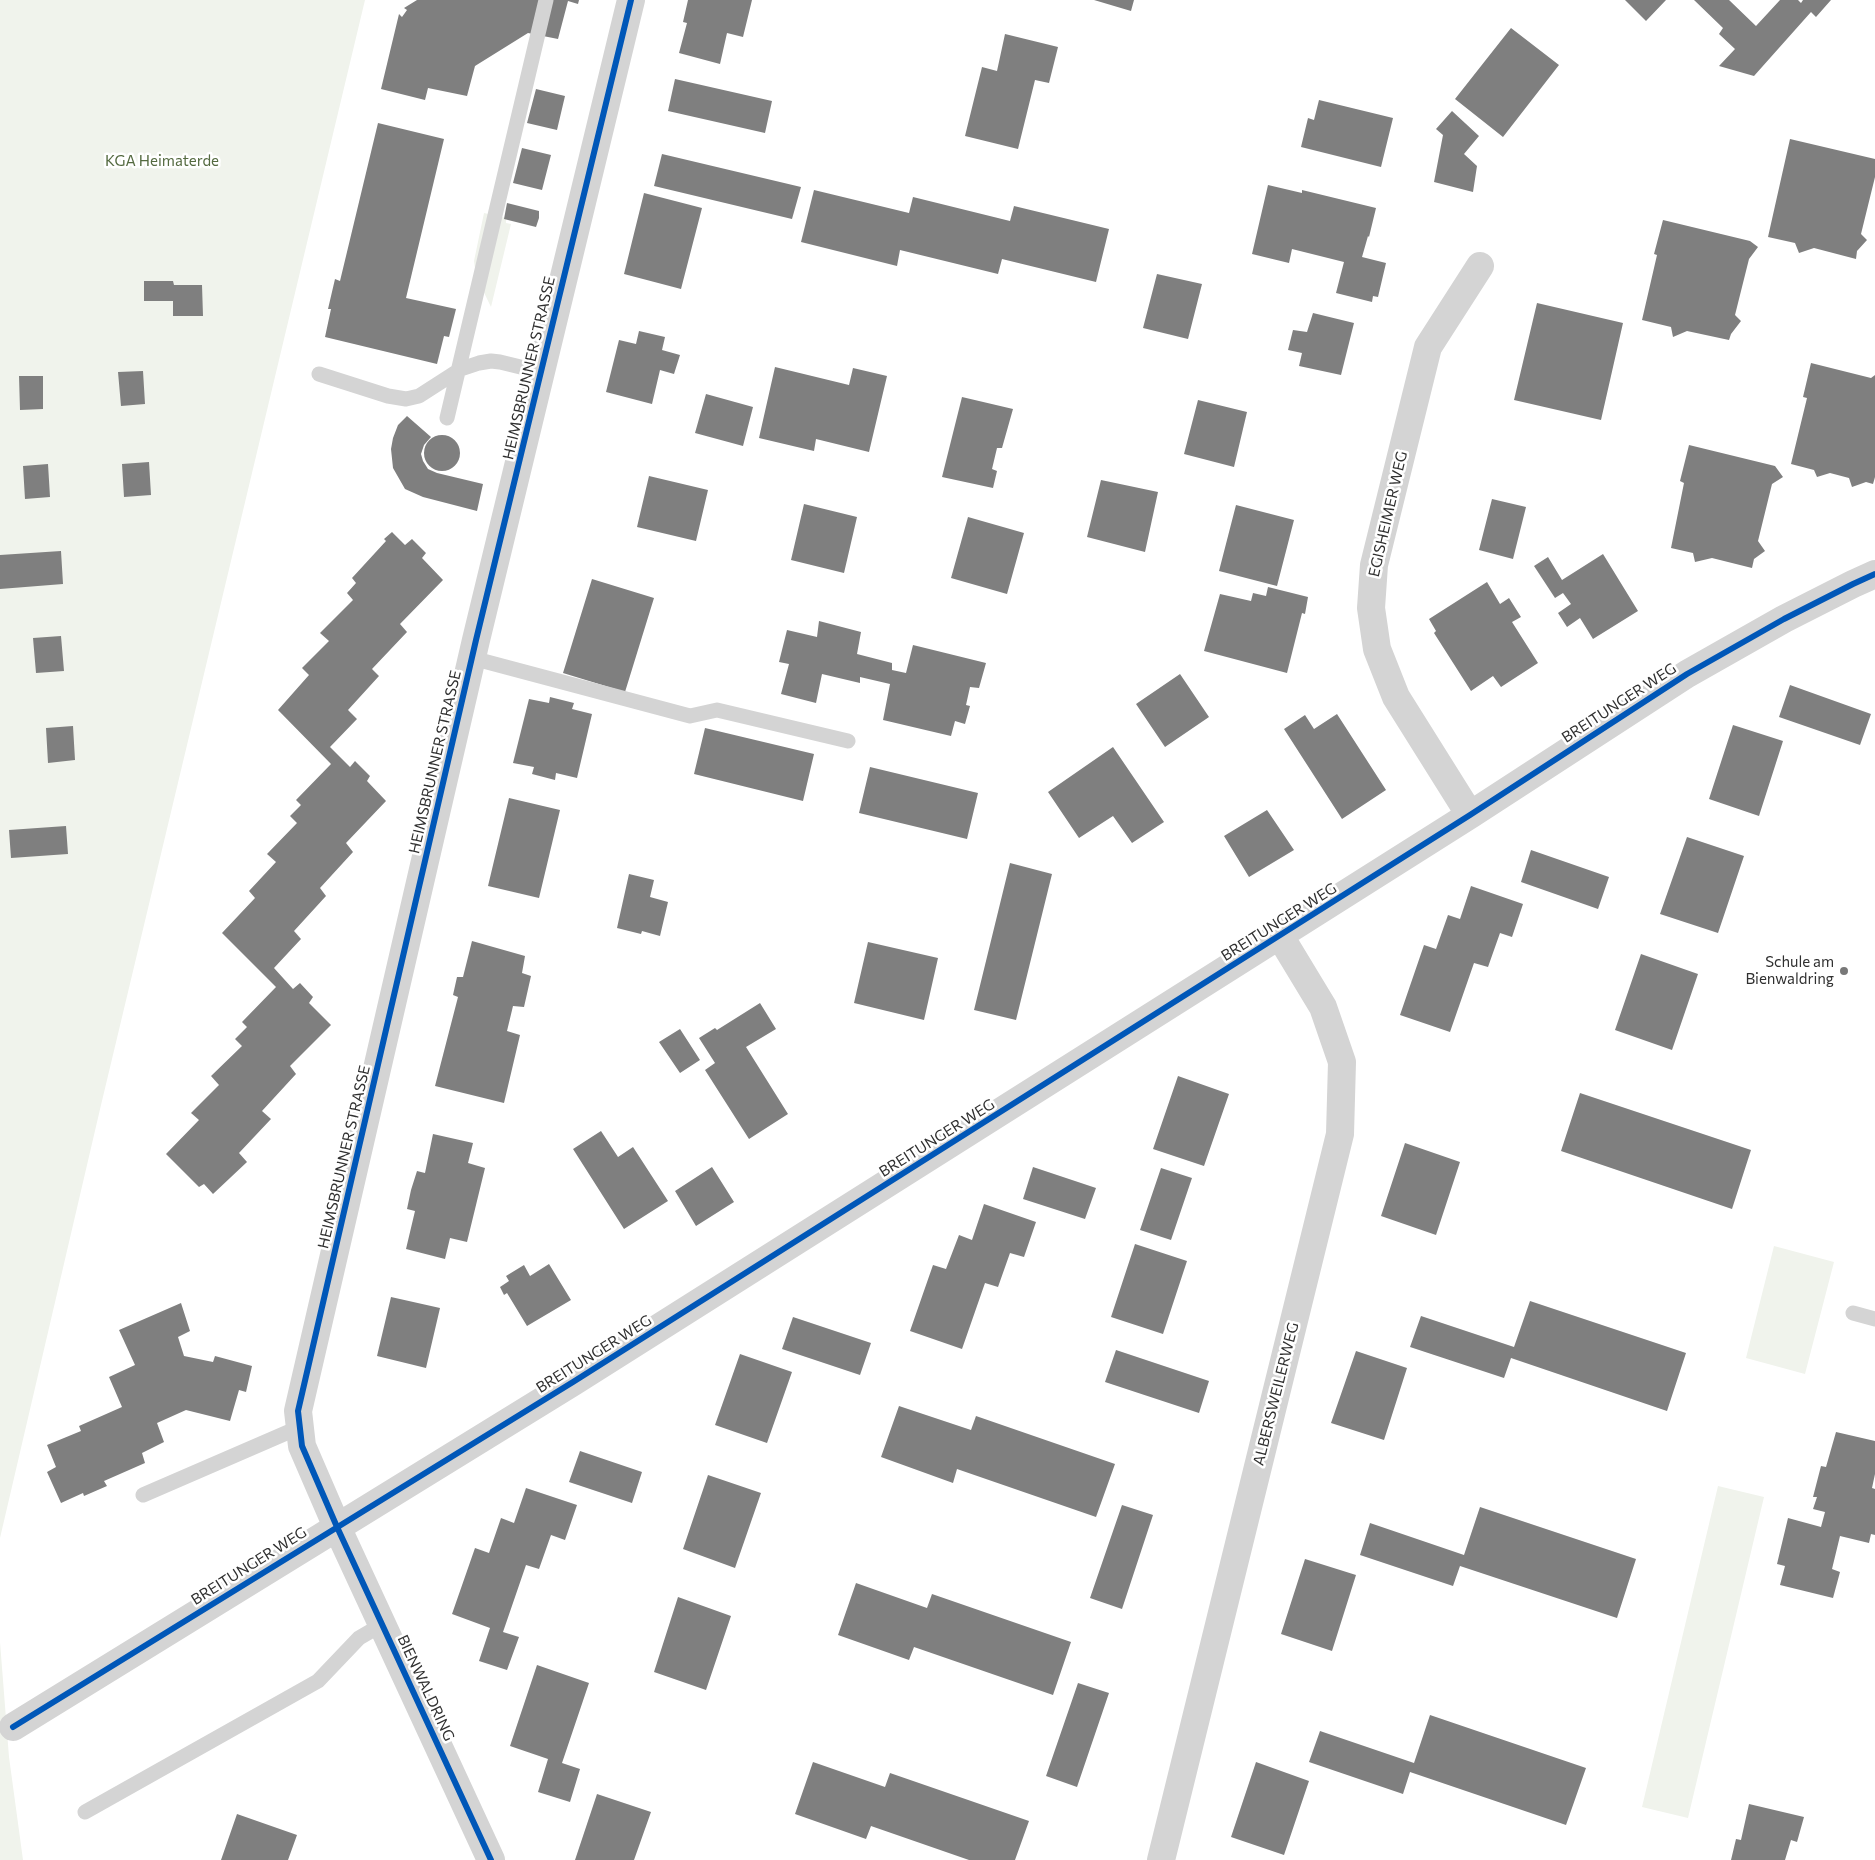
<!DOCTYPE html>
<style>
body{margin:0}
canvas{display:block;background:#fff}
</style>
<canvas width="1875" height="1860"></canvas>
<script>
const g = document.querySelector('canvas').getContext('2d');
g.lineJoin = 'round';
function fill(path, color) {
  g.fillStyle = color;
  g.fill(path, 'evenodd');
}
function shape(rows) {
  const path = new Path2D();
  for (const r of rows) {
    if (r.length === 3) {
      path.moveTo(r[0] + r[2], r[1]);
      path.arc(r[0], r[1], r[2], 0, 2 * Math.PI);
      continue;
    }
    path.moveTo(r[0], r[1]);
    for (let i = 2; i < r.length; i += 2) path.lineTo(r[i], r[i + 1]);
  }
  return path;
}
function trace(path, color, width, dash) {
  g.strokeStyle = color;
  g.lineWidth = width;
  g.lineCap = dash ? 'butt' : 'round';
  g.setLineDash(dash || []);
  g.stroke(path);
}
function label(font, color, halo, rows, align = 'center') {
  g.font = font + ' Commissioner,sans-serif';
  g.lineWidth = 5;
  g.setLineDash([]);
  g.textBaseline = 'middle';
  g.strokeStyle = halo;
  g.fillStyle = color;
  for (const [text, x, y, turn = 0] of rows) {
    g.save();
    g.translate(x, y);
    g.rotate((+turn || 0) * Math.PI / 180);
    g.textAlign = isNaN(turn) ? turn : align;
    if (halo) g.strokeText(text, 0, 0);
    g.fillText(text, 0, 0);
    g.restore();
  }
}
fill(shape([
 [0,0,365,0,101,1105,0,1538],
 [484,213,506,218,506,223,511,224,491,307,476,276,474,261],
 [1774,1246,1834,1262,1805,1374,1746,1358],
 [1718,1486,1764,1497,1688,1818,1642,1807],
 [0,1642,9,1757,23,1860,0,1860]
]), '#f0f3ec');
fill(shape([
 [417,0,579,0,578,4,568,1,558,39,528,33,475,66,467,96,428,88,425,100,381,89,399,14,402,17,407,10,404,8],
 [688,0,752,0,743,37,727,33,720,64,679,53,687,23,683,22],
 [1094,0,1134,0,1131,11],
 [1625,0,1666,0,1646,21],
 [1694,0,1729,0,1756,26,1780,0,1798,0,1801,3,1803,0,1831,0,1816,17,1811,12,1754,76,1719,66,1735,49,1719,34,1723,28],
 [1511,28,1559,65,1503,137,1455,99],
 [1005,34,1058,47,1049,83,1035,80,1018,149,965,136,982,67,997,71],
 [675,79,772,101,765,133,668,111],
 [536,89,565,96,557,130,527,123],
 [1319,100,1393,118,1381,167,1301,147,1308,118,1314,120],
 [1452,111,1479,136,1464,154,1477,166,1473,192,1434,182,1443,135,1436,129],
 [378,123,444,139,406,298,456,309,449,337,444,336,437,364,325,337,331,309,328,309,335,279,340,281],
 [1790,139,1875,159,1875,177,1861,234,1867,240,1857,251,1856,259,1814,248,1799,253,1795,243,1768,237],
 [522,148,551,155,542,190,513,183],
 [662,154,801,187,792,219,654,186],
 [1268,185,1302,193,1302,190,1376,208,1369,237,1368,236,1362,257,1386,263,1378,297,1373,296,1372,302,1336,293,1344,262,1292,249,1289,263,1252,254],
 [814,190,909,213,913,197,1010,221,1014,206,1109,229,1096,282,1002,259,998,274,900,250,897,266,801,242],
 [644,193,702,208,681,289,624,274],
 [507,203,539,211,539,218,536,227,504,219],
 [1663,220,1750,241,1758,247,1749,259,1735,315,1741,321,1731,334,1729,340,1687,331,1673,337,1671,327,1642,320,1657,255,1654,254],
 [1157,274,1202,284,1188,339,1143,328],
 [144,281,173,281,174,285,202,285,203,316,173,316,173,301,144,301],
 [1537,303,1623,323,1601,420,1514,400],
 [1313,313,1354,323,1341,375,1299,366,1302,353,1288,350,1293,330,1307,332],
 [639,331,665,337,662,350,680,355,674,374,660,370,652,404,606,392,619,340,636,344],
 [1811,363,1871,378,1875,375,1875,477,1873,484,1866,482,1852,487,1849,478,1830,473,1817,477,1814,470,1791,464,1807,398,1803,397],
 [775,367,849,385,853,368,887,376,869,452,816,439,814,451,759,438],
 [143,371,145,404,121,406,118,372],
 [19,376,43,376,43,409,20,410],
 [706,394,753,407,743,446,695,433],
 [962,397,1013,409,1002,448,997,448,992,469,997,471,993,488,942,477],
 [1198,400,1247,412,1234,467,1184,454],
 [407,416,431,437,424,445,421,454,423,461,428,469,437,473,483,484,477,511,423,497,405,489,393,468,391,449,393,438,398,425],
 [442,453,18],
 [1689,445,1775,466,1783,477,1772,484,1758,541,1765,551,1754,559,1752,568,1712,558,1695,562,1693,553,1671,548,1684,483,1680,481],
 [149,462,151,495,124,497,122,464],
 [48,464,50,497,25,499,23,466],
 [649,476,708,490,696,541,637,527],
 [1101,480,1158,492,1145,552,1087,537],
 [1492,499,1526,507,1513,559,1479,550],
 [804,504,857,517,844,573,791,560],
 [1236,505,1294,520,1277,586,1219,571],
 [968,517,1024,533,1007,594,951,578],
 [392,532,405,545,412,539,426,553,422,558,443,580,400,624,407,632,372,669,379,676,348,710,357,719,330,747,350,767,355,761,370,776,367,781,386,801,346,843,353,852,320,888,326,896,294,931,301,939,274,968,293,989,300,983,313,997,309,1003,331,1025,290,1066,296,1074,262,1111,271,1119,239,1153,247,1162,213,1194,204,1184,199,1187,166,1154,199,1120,191,1113,219,1085,211,1076,242,1046,235,1039,247,1027,242,1022,276,987,222,933,255,898,249,891,276,862,267,854,297,823,290,816,301,805,296,800,331,764,278,710,309,675,302,668,329,641,320,633,353,600,347,593,356,583,352,578,386,541,384,539],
 [61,551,63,584,0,589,0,555],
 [1603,554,1638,611,1593,639,1580,618,1567,627,1558,613,1571,604,1563,593,1555,598,1534,566,1548,557,1562,580],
 [592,579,654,598,625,692,563,673],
 [1487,582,1500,604,1509,598,1521,617,1512,622,1538,663,1501,687,1493,676,1471,691,1434,633,1436,631,1429,619],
 [1268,587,1308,597,1305,614,1302,613,1287,673,1204,651,1220,594,1251,601,1253,593,1266,596],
 [819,621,861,632,857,654,892,663,892,670,906,673,913,645,986,663,979,688,970,687,966,705,970,706,965,724,955,721,951,736,883,720,890,684,860,677,860,683,822,674,816,703,781,694,789,664,779,662,787,630,817,637],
 [61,636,64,671,36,673,33,638],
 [1180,674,1209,717,1165,747,1136,704],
 [1790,685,1871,714,1860,745,1779,717],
 [550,697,574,703,572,709,592,714,577,778,556,773,555,780,532,774,534,767,513,763,529,699,549,703],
 [1337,714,1386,790,1342,819,1284,729,1305,715,1314,729],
 [1733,725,1783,741,1759,816,1709,799],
 [73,726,75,760,48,763,46,728],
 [705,728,814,754,803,801,694,774],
 [1113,747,1164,822,1132,843,1113,816,1079,838,1048,792],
 [870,767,978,793,967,839,859,813],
 [509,798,560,810,539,898,488,886],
 [1267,810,1294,850,1249,877,1224,836],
 [66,826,68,854,11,858,9,830],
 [1687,837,1744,856,1718,933,1660,914],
 [1531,850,1609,877,1598,909,1521,882],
 [1010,863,1052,874,1016,1020,974,1010],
 [629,874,654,880,650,897,668,902,660,936,642,931,641,934,617,928],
 [1471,886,1523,904,1512,937,1500,933,1488,967,1474,963,1450,1032,1400,1015,1424,945,1436,949,1448,915,1460,919],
 [472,941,525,956,522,973,531,976,524,1007,513,1006,507,1031,520,1035,504,1103,435,1086,458,997,453,995,457,977,463,977],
 [868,942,938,958,924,1020,854,1003],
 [1641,954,1698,974,1672,1050,1615,1030],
 [760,1003,776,1029,746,1047,788,1114,749,1139,705,1070,715,1063,699,1038,715,1028,717,1030],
 [680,1029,700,1060,680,1073,659,1042],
 [1178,1076,1229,1094,1204,1166,1153,1149],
 [1580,1093,1751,1150,1732,1209,1561,1151],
 [601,1131,618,1157,633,1147,668,1201,624,1229,573,1149],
 [433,1134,473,1143,468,1163,485,1168,467,1242,450,1238,445,1259,406,1249,415,1211,407,1209,411,1190,417,1171,425,1173],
 [1405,1143,1460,1162,1436,1235,1381,1216],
 [712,1167,734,1202,696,1226,675,1191],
 [1033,1167,1096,1188,1085,1219,1023,1199],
 [1161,1168,1192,1178,1171,1240,1140,1230],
 [984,1204,1036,1222,1024,1257,1010,1253,998,1287,985,1283,962,1349,910,1331,933,1265,946,1269,959,1235,972,1240],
 [1135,1244,1187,1261,1163,1334,1111,1317],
 [549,1264,571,1300,527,1326,507,1293,504,1295,500,1287,509,1281,506,1276,524,1265,530,1276],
 [391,1297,440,1308,426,1368,377,1356],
 [1530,1301,1686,1353,1667,1411,1511,1358,1504,1378,1410,1347,1421,1316,1514,1347],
 [181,1303,190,1331,178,1337,184,1356,213,1362,215,1356,252,1366,246,1392,239,1390,230,1421,186,1410,157,1423,164,1442,142,1453,145,1463,104,1481,107,1486,84,1496,83,1493,61,1503,47,1472,56,1467,47,1445,81,1431,79,1426,122,1407,109,1377,135,1365,119,1330],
 [793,1317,871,1343,860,1375,782,1349],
 [1116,1350,1209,1381,1199,1413,1105,1382],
 [1356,1351,1407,1368,1384,1440,1331,1423],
 [740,1354,792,1372,767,1443,715,1425],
 [899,1406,971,1430,976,1416,1115,1464,1096,1517,957,1469,953,1483,881,1457],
 [1836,1432,1875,1441,1875,1474,1872,1488,1875,1489,1875,1535,1871,1534,1869,1543,1840,1536,1832,1569,1840,1572,1833,1598,1780,1585,1785,1566,1777,1564,1788,1518,1821,1527,1825,1512,1813,1509,1817,1497,1813,1497,1821,1466,1826,1467],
 [580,1451,642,1472,632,1503,569,1482],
 [708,1475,761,1493,735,1568,683,1549],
 [526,1488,577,1505,565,1540,551,1535,539,1569,526,1565,503,1632,519,1637,507,1670,479,1661,490,1628,452,1614,475,1548,489,1553,501,1518,514,1523],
 [1122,1505,1153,1515,1122,1609,1090,1598],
 [1480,1507,1636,1559,1617,1618,1460,1566,1453,1586,1360,1555,1370,1523,1464,1555],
 [1305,1559,1356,1575,1332,1651,1281,1634],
 [856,1583,927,1608,932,1594,1071,1642,1053,1695,914,1647,909,1660,838,1635],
 [678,1597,731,1616,706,1690,654,1672],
 [537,1665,589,1683,562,1763,580,1769,570,1802,538,1792,548,1759,510,1746],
 [1078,1683,1109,1693,1077,1787,1046,1776],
 [1430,1715,1586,1768,1566,1825,1410,1772,1403,1794,1309,1762,1320,1731,1414,1763],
 [813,1762,885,1787,890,1773,1029,1821,1015,1860,969,1860,871,1826,866,1839,795,1814],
 [1256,1762,1309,1781,1284,1855,1231,1837],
 [597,1794,651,1812,634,1860,575,1860],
 [1749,1804,1804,1817,1797,1842,1791,1840,1785,1860,1731,1860,1736,1839,1741,1840],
 [237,1814,297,1835,288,1860,221,1860]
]), '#7f7f7f');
trace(shape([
 [319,374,388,396,406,399,419,396,461,369,479,363,491,361,500,362,541,372],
 [447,418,546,0],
 [472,658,690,716,717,710,848,741],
 [1853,1313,1875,1319],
 [143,1495,300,1427],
 [85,1812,318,1681,359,1638,383,1624]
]), '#d4d4d4', 15);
trace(shape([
 [1470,815,1396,697,1377,649,1371,608,1374,565,1428,347,1480,266],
 [13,1727,573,1382,1470,815,1687,674,1784,619,1853,584,1875,574],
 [491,1860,337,1527,302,1446,298,1411,476,640,631,0],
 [1161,1860,1340,1134,1342,1062,1323,1007,1280,936]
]), '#d4d4d4', 28);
trace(shape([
 [13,1727,573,1382,1470,815,1687,674,1784,619,1853,584,1875,574],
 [491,1860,337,1527,302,1446,298,1411,476,640,631,0]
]), '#0057b8', 6);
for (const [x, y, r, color] of [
 [1844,971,5,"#787878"]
]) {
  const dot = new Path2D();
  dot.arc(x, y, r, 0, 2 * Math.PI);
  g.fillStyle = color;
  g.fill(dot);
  trace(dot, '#fff', 2);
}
label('15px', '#546a40', '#fff', [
 ["KGA Heimaterde",162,161]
]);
label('15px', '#303030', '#fff', [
 ["HEIMSBRUNNER STRASSE",529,368,-77],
 ["EGISHEIMER WEG",1388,514,-77],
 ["BREITUNGER WEG",1619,703,-33],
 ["HEIMSBRUNNER STRASSE",435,762,-77],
 ["BREITUNGER WEG",1279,922,-32],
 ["BREITUNGER WEG",937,1138,-32],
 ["HEIMSBRUNNER STRASSE",344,1157,-77],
 ["BREITUNGER WEG",594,1354,-32],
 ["ALBERSWEILERWEG",1276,1394,-76],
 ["BREITUNGER WEG",249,1566,-32],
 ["BIENWALDRING",426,1688,65]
]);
label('15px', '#303030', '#fff', [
 ["Schule am",1834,962],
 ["Bienwaldring",1834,979]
], 'right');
</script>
